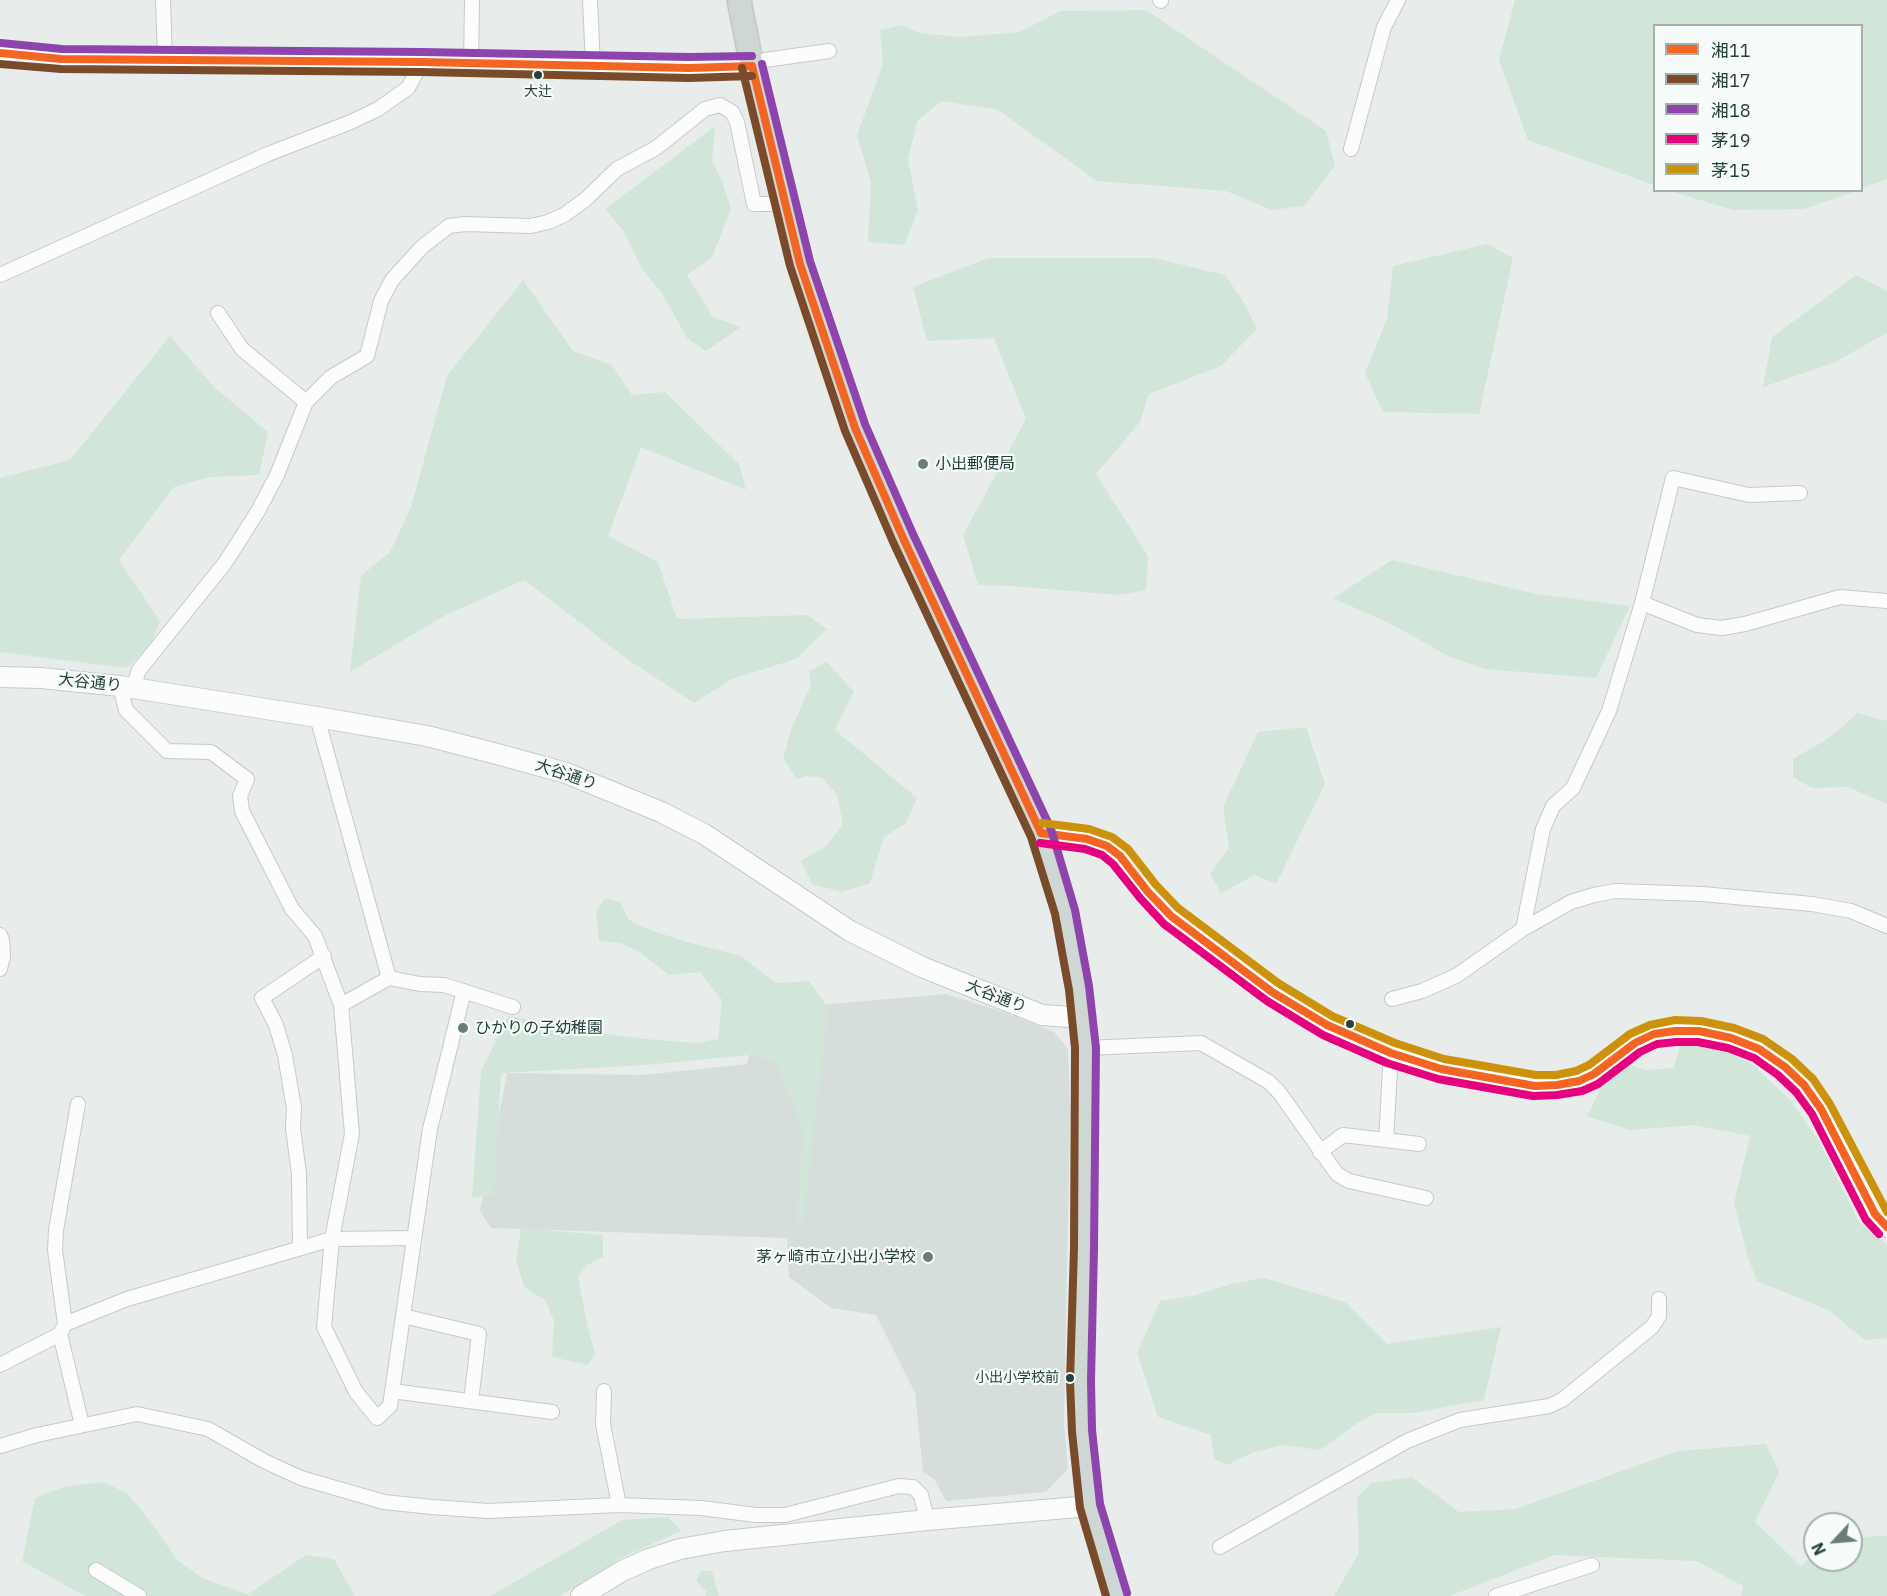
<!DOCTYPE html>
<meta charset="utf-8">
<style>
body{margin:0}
#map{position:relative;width:1887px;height:1596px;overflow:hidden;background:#e8edeb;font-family:"IBM Plex Sans","Noto Sans JP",sans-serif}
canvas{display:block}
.legend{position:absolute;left:1653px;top:24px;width:210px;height:168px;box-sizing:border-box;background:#f7fbf9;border:2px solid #a3b1ad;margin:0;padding:8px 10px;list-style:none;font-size:18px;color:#24423a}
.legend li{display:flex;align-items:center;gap:12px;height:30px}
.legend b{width:30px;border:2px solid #a3b1ad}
.north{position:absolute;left:1803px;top:1512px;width:60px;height:60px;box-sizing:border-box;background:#f7fbf9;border:2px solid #a3b1ad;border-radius:50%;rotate:244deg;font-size:16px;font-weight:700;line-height:24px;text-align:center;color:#24423a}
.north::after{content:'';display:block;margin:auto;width:21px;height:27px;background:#697e78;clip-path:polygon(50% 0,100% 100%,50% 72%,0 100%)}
</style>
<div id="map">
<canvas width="1887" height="1596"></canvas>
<ul class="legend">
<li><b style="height:8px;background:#f26522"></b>湘11</li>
<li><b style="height:8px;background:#7a4b2a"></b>湘17</li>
<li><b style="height:8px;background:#8e44ad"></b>湘18</li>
<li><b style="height:8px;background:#e5007d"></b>茅19</li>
<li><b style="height:8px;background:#cd920c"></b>茅15</li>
</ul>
<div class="north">N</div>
</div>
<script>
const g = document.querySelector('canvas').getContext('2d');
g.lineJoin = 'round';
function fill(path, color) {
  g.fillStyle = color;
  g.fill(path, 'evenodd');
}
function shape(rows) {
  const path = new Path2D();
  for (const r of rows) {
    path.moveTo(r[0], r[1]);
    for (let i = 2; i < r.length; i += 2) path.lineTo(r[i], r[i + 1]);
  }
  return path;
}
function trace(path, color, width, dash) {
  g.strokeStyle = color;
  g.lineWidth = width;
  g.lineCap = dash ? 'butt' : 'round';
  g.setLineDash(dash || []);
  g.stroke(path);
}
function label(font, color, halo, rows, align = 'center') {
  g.font = font + ' "IBM Plex Sans","Noto Sans JP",sans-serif';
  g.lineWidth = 4.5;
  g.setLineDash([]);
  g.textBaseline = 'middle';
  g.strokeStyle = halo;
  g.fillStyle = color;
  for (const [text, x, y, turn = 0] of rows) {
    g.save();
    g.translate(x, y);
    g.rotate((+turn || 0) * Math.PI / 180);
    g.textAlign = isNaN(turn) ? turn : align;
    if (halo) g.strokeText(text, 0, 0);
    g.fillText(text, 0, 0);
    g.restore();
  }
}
fill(shape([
 [760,993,819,1005,946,994,1000,1011,1054,1032,1068,1049,1070,1115,1064,1424,1068,1469,1046,1492,946,1501,934,1479,923,1472,915,1393,876,1315,831,1308,789,1277,787,1238,491,1228,480,1211,507,1073,643,1075,747,1064]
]), '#d6dedb');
fill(shape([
 [1515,0,1887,0,1887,179,1862,188,1862,26,1654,26,1654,185,1528,140,1499,60],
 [1146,10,1326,131,1335,166,1304,206,1272,210,1226,191,1097,181,998,110,942,101,918,120,908,159,918,210,904,245,868,242,871,183,857,135,883,64,880,30,902,25,919,33,959,37,1020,32,1060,11],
 [715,126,712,161,722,181,731,209,712,257,687,275,713,317,741,327,706,351,687,338,661,292,642,269,623,230,605,209],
 [1670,191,1856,191,1804,209,1733,210],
 [1487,244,1513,258,1479,414,1383,412,1365,373,1387,319,1393,266],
 [988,258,1154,258,1225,275,1243,301,1257,329,1221,366,1149,394,1140,422,1096,474,1148,556,1146,590,1119,595,1010,586,978,585,963,535,1026,419,994,338,927,341,913,287],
 [1856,275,1887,291,1887,333,1833,363,1763,387,1772,337],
 [523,280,573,351,612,365,632,395,665,392,739,464,746,490,641,447,608,536,658,562,677,619,807,615,827,629,796,659,732,679,694,703,630,661,524,580,444,616,350,672,361,576,390,552,411,507,447,376],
 [170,336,215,388,268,432,259,475,210,477,174,487,119,560,160,621,150,648,126,668,0,652,0,478,70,460],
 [1392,560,1537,594,1630,606,1596,678,1484,669,1448,656,1393,625,1333,598],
 [827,662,854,692,835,730,917,798,906,823,884,837,870,883,842,892,812,884,801,861,825,847,843,825,837,794,822,778,807,776,797,779,783,758,792,727,811,685,809,671],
 [1857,713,1887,721,1887,804,1848,787,1812,788,1793,777,1793,759,1824,741,1846,724],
 [1306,727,1325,784,1276,884,1255,875,1221,893,1210,874,1229,848,1223,807,1258,732],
 [605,898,620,902,629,920,647,929,687,942,741,956,776,983,809,981,828,1008,803,1222,797,1222,803,1131,776,1063,748,1055,646,1065,501,1073,494,1195,472,1198,481,1071,508,1016,593,1032,645,1039,697,1043,718,1039,722,1000,700,972,669,975,641,953,621,943,599,941,596,911],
 [1681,1043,1721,1049,1750,1062,1790,1100,1819,1141,1859,1222,1887,1245,1887,1338,1865,1340,1828,1310,1757,1281,1748,1258,1734,1202,1750,1136,1694,1125,1630,1130,1587,1116,1600,1090,1623,1063,1646,1070,1674,1068],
 [521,1228,603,1235,603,1257,587,1265,578,1277,588,1328,595,1354,588,1365,552,1357,554,1321,545,1300,524,1287,516,1260],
 [1264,1278,1345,1302,1387,1344,1501,1327,1484,1400,1413,1413,1377,1413,1357,1423,1320,1450,1283,1445,1254,1452,1227,1465,1214,1459,1211,1435,1158,1417,1137,1353,1160,1301,1196,1295,1231,1284],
 [1766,1444,1779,1472,1755,1522,1801,1566,1815,1553,1815,1560,1851,1560,1851,1537,1887,1536,1887,1596,1741,1596,1743,1586,1696,1561,1554,1555,1450,1596,1334,1596,1359,1553,1357,1498,1371,1483,1412,1477,1459,1512,1515,1509,1678,1451],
 [103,1482,127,1493,152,1523,177,1560,204,1579,248,1594,306,1555,334,1559,355,1596,85,1596,22,1561,35,1498,63,1487],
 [668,1517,681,1531,623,1557,560,1596,490,1596,622,1520],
 [701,1571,712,1571,719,1596,705,1596,707,1592,696,1581]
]), '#d1e6d8');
const street = shape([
 [163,0,165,60],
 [590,0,593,66],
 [1160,0,1161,1],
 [471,64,472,0],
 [752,66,765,60,829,51],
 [1351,149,1384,27,1398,0],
 [0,275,268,154,351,122,378,109,408,88,422,62],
 [218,313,242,349,306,402],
 [1642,603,1697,625,1722,628,1745,624,1840,597,1887,601],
 [120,686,126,710,167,751,211,752,247,779,240,796,242,811,292,909,315,936,341,1005,352,1134,332,1239,324,1327,356,1392,377,1418,390,1406,430,1129,464,991],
 [133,688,139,670,225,563,258,511,277,475,306,402,331,377,367,356,381,301,392,280,422,247,449,226,465,224,531,226,548,222,564,215,586,199,617,169,656,148,705,109,720,105,732,112,737,122,754,204,786,204],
 [317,717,389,978],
 [1523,929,1571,902,1594,895,1615,891,1702,894,1812,904,1851,911,1887,926],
 [0,935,2,940,3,956,0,969],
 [1392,999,1422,991,1456,976,1523,929,1543,829,1553,806,1573,788,1609,711,1642,603,1673,478,1749,495,1800,493],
 [341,1005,389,978,420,984,444,985,513,1007],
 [1086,1048,1201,1043,1269,1082,1279,1092,1337,1174,1349,1181,1426,1198],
 [1386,1140,1391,1053],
 [1320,1152,1343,1135,1419,1144],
 [300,1247,299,1174,293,1128,294,1108,285,1055,276,1025,262,998,324,956],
 [403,1316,479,1334,471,1401],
 [65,1324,127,1299,332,1239,413,1238],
 [60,1334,82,1425],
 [0,1365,60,1334,65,1324,55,1250,56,1230,78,1104],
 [392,1391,552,1412],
 [604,1391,603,1424,619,1505],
 [0,1446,37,1435,137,1414,208,1429,264,1461,301,1478,384,1502,432,1507,488,1511,619,1505,701,1508,756,1515,785,1515,899,1486,913,1487,921,1495,927,1520],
 [1220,1547,1407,1441,1460,1420,1549,1406,1562,1400,1652,1327,1659,1316,1659,1299],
 [96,1570,139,1596],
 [1496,1596,1592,1565]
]);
const secondary = shape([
 [0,53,61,59,422,62,689,68,752,66],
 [0,677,41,678,120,686,317,717,427,736,501,755,566,773,661,812,704,834,850,931,922,967,1042,1015,1083,1018],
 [1041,833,1087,839,1107,846,1120,856,1148,892,1171,916,1272,992,1327,1025,1360,1040,1391,1053,1441,1069,1535,1086,1557,1085,1579,1081,1594,1074,1635,1043,1654,1034,1675,1031,1699,1031,1731,1038,1759,1049,1785,1067,1804,1085,1821,1109,1875,1214,1887,1227],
 [581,1596,622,1571,649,1559,680,1549,725,1541,927,1520,1090,1506]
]);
const primary = shape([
 [739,0,752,66,800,264,855,428,903,538,1041,833,1065,912,1079,988,1086,1048,1084,1120,1084,1248,1080,1381,1082,1431,1090,1506,1117,1596]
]);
trace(street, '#c5cac8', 16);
trace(secondary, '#c3cbc8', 22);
trace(primary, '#c3ccc9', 26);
trace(street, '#fcfcfc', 14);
trace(secondary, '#fcfcfc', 20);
trace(primary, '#cfd7d5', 22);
trace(shape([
 [0,53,61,59,422,62,689,68,752,66],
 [752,66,800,264,855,428,903,538,1041,833],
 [1041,833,1087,839,1107,846,1120,856,1148,892,1171,916,1272,992,1327,1025,1391,1053,1441,1069,1535,1086,1557,1085,1579,1081,1594,1074,1635,1043,1654,1034,1675,1031,1699,1031,1731,1038,1759,1049,1785,1067,1804,1085,1821,1109,1875,1214,1887,1227]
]), '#f26522', 8);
trace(shape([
 [0,64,61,69,422,72,689,78,752,76],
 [742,68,790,266,845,431,893,542,1031,837,1055,914,1069,990,1075,1048,1074,1248,1070,1381,1072,1432,1080,1508,1106,1596]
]), '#7a4b2a', 8);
trace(shape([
 [1,43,62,49,422,52,689,57,752,56],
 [762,64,810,261,865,424,913,534,1051,829,1075,910,1089,986,1096,1048,1094,1248,1091,1381,1092,1430,1100,1504,1127,1593]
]), '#8e44ad', 8);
trace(shape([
 [1040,843,1085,849,1102,855,1113,864,1140,898,1164,924,1267,1001,1323,1035,1387,1063,1438,1079,1533,1096,1557,1095,1582,1091,1598,1084,1640,1052,1657,1044,1676,1042,1698,1042,1728,1048,1754,1058,1778,1075,1796,1092,1812,1114,1866,1220,1879,1234]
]), '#e5007d', 8);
trace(shape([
 [1042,823,1089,829,1112,837,1128,849,1156,885,1178,908,1278,983,1332,1016,1395,1043,1444,1059,1536,1075,1556,1075,1576,1071,1589,1065,1630,1034,1650,1025,1675,1020,1701,1021,1734,1028,1763,1039,1792,1059,1813,1079,1830,1104,1887,1212]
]), '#cd920c', 8);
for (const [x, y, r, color] of [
 [538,75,5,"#24423a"],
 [923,464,6,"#697e78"],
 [1350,1024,5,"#24423a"],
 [463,1028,6,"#697e78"],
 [928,1257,6,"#697e78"],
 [1070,1378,5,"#24423a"]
]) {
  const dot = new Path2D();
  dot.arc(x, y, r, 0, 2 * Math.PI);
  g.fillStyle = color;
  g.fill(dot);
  trace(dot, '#f7fbf9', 2);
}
label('14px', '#24423a', '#f7fbf9', [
 ["大辻",538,92],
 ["小出小学校前",1059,1378,"right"]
]);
label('16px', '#24423a', '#f7fbf9', [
 ["小出郵便局",935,464],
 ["ひかりの子幼稚園",475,1028],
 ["茅ヶ崎市立小出小学校",916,1257,"right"]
], 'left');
label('16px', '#24423a', '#f7fbf9', [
 ["大谷通り",90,683,6],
 ["大谷通り",566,775,19],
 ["大谷通り",996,997,21]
]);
</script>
